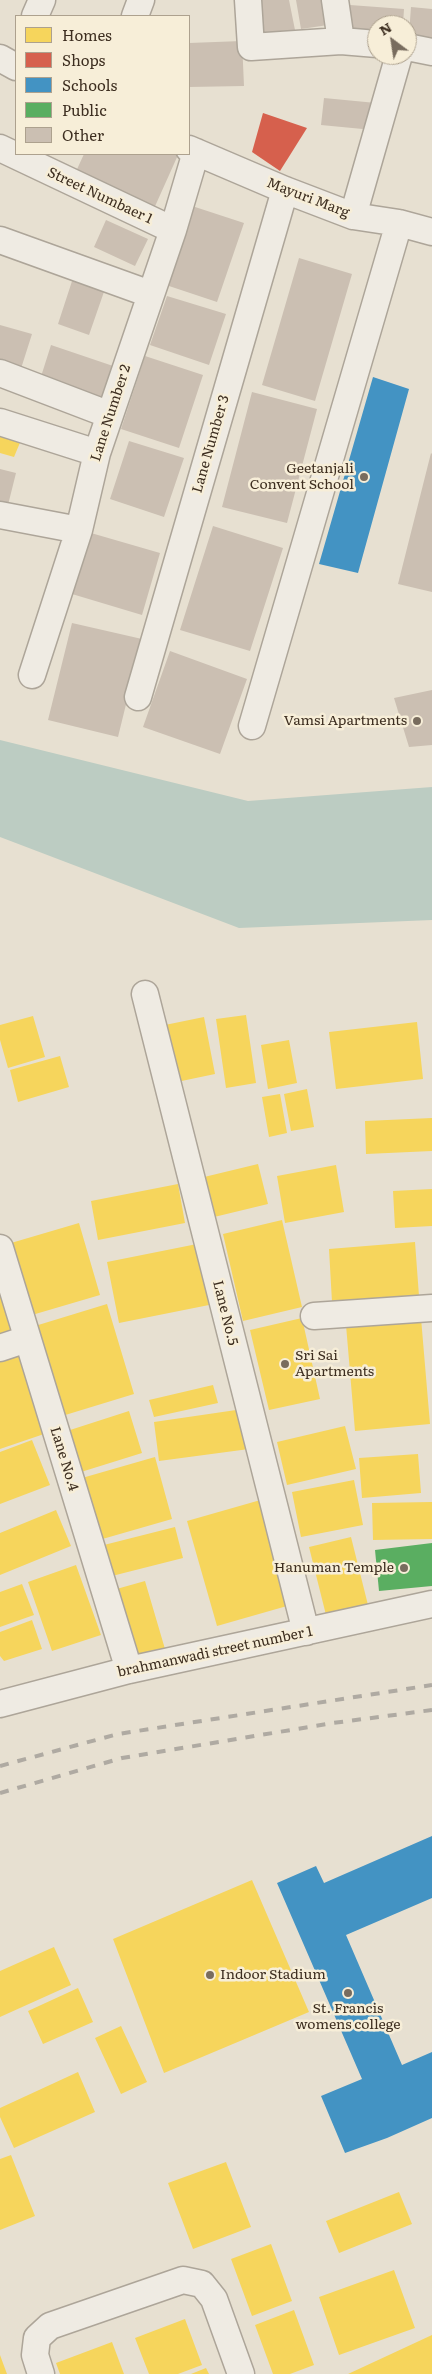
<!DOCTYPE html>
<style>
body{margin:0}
#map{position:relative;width:432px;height:2374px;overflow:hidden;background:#e7e0d1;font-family:Literata,serif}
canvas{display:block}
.legend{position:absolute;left:15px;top:15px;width:175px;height:140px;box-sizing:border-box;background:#f7eed8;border:1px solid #ada18e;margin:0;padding:6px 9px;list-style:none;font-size:15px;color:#3d2e20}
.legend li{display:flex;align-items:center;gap:10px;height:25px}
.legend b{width:25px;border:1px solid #ada18e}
.north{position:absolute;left:367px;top:15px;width:50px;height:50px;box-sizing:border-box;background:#f7eed8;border:1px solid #ada18e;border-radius:50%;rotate:329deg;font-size:14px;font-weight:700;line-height:20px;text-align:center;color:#3d2e20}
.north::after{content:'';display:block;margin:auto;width:18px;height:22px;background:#786c5e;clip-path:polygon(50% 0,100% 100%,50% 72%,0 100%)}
</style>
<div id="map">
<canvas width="432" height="2374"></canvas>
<ul class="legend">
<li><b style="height:14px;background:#f6d55c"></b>Homes</li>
<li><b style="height:14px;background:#d6604d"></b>Shops</li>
<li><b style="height:14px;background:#4393c3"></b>Schools</li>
<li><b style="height:14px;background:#5aae61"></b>Public</li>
<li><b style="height:14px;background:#cbbfb2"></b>Other</li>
</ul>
<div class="north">N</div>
</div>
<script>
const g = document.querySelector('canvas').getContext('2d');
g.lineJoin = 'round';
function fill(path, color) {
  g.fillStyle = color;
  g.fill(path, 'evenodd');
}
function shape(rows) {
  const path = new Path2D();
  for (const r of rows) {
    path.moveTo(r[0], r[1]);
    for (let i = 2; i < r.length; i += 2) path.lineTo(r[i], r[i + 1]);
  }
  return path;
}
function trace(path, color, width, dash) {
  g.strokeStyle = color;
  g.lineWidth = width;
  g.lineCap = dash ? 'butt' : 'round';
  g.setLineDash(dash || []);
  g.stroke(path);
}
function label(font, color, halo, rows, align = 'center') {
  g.font = font + ' Literata,serif';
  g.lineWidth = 5;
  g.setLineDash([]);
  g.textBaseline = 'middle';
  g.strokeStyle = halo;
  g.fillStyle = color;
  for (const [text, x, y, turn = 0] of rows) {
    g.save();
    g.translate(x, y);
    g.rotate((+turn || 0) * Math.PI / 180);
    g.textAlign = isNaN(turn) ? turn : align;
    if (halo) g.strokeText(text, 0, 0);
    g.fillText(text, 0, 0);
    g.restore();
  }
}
fill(shape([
 [0,740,248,801,432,787,432,920,239,928,0,837]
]), '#bcccc2');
fill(shape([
 [0,426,24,433,14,457,0,453],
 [246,1015,256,1083,226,1088,216,1019],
 [33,1016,45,1057,8,1068,0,1040,0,1025],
 [204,1017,215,1074,172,1083,160,1026],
 [417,1022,423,1079,336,1089,329,1032],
 [289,1040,297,1083,268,1089,261,1045],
 [60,1056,69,1087,18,1102,10,1070],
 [307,1089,314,1127,291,1131,284,1094],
 [280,1094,287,1133,269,1137,262,1097],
 [432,1118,432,1151,366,1154,365,1121],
 [258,1164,268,1204,210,1218,200,1178],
 [336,1165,344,1212,285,1223,277,1176],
 [178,1184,185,1223,98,1240,91,1201],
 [432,1189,432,1226,395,1228,393,1191],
 [282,1220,302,1307,243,1321,223,1234],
 [79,1223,100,1295,32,1315,11,1243],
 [415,1242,419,1296,332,1302,329,1249],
 [197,1244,209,1305,119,1323,107,1262],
 [0,1295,16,1330,0,1337],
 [107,1304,134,1394,62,1416,35,1326],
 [302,1318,320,1399,269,1410,250,1330],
 [421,1318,430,1424,355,1431,346,1325],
 [19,1354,44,1434,0,1449,0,1360],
 [213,1385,218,1403,154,1417,149,1400],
 [243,1409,249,1449,159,1461,154,1422],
 [129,1411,142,1453,81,1472,67,1431],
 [345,1426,356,1469,287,1485,277,1442],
 [32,1440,50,1485,0,1504,0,1452],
 [418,1454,421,1493,362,1498,359,1458],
 [155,1457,172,1519,99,1540,82,1478],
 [354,1480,363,1525,301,1537,292,1492],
 [264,1499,294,1604,217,1626,187,1521],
 [432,1502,432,1539,373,1540,372,1503],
 [56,1510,71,1546,0,1575,0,1533],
 [175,1527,183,1558,108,1577,100,1546],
 [351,1537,368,1605,326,1615,309,1547],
 [76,1565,101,1635,52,1651,28,1582],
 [145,1581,165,1649,133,1659,113,1590],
 [22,1584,34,1615,0,1627,0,1592],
 [32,1620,42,1649,4,1661,0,1656,0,1632],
 [252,1880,309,2012,164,2073,113,1939],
 [54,1947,71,1985,0,2017,0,1971],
 [78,1988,93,2022,43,2044,28,2011],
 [121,2026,147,2082,121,2094,95,2038],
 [78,2072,95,2112,14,2148,0,2117,0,2108],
 [11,2155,35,2216,0,2230,0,2159],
 [226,2162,251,2227,193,2249,168,2183],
 [399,2192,412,2224,339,2253,326,2221],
 [271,2244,292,2301,252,2316,231,2259],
 [394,2270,415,2328,339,2355,319,2297],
 [294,2310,314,2365,290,2374,273,2374,255,2325],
 [185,2319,202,2365,178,2374,149,2374,135,2338],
 [432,2335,432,2374,348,2374],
 [112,2342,124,2374,60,2374,56,2363],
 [0,2355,7,2374,0,2374],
 [206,2368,209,2374,191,2374]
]), '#f6d55c');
fill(shape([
 [263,113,307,128,280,171,252,152]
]), '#d6604d');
fill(shape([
 [373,377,409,389,358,573,319,564],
 [432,1836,432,1898,346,1935,402,2065,432,2052,432,2118,387,2138,345,2153,321,2096,362,2079,277,1883,316,1866,324,1883]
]), '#4393c3');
fill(shape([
 [432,1543,432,1586,379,1591,375,1550]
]), '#5aae61');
fill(shape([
 [254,0,289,0,296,35,262,42],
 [296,0,323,0,328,25,301,29],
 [350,5,404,9,403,25,377,25,377,39,348,37],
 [411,7,432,9,432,50,408,47],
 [242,41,244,86,189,87,189,43],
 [324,98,376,103,373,130,321,125],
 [84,154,174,154,178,155,152,213,73,178],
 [189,205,244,223,217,302,163,284],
 [106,220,148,239,135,266,94,247],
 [299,258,352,274,315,401,262,385],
 [74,275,106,286,89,335,58,324],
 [167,296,226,314,209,365,150,345],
 [0,325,32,334,18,378,0,371],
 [51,345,116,367,102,407,38,386],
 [145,356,203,375,179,448,121,429],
 [252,392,317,409,287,523,222,507],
 [129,441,184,458,164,517,110,499],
 [431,453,432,454,432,592,398,584],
 [0,469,16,473,6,513,0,512],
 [213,526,283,548,250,651,180,630],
 [91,533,160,553,142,615,72,594],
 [72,623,142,639,118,737,48,720],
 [170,651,247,679,220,754,143,727],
 [432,690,432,745,409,747,394,698]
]), '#cbbfb2');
const street = shape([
 [248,0,251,47,341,41,377,44],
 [335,0,341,41],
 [35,16,42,0],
 [135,16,141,0],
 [407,47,432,52],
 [0,58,16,67],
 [0,148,173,230],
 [189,149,285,190,353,216,399,223,432,232],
 [353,216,399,55],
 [0,240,150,294],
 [0,373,110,415],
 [0,422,97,453],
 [0,515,79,530],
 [32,675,79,530,97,453,173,230,196,152],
 [138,697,285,190],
 [252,726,399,223],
 [145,994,306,1632],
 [0,1248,129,1670],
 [314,1316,432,1308],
 [0,1348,27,1339],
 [0,1704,129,1670,432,1604],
 [41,2374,35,2355,37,2338,50,2326,183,2280,202,2284,214,2299,241,2374]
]);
trace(street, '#ada599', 29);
trace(street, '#efebe3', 26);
trace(shape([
 [0,1766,118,1734,432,1685],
 [0,1793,122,1758,333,1723,432,1710]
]), '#afaaa2', 4, [9, 9]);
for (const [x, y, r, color] of [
 [364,477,5,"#786c5e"],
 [417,721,5,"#786c5e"],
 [285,1364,5,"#786c5e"],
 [404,1568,5,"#786c5e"],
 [210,1975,5,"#786c5e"],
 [348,1993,5,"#786c5e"]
]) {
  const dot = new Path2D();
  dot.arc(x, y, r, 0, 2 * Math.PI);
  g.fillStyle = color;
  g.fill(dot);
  trace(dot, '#f7eed8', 2);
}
label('14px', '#3d2e20', '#f7eed8', [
 ["Street Numbaer 1",100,196,25],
 ["Mayuri Marg",308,198,21],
 ["Lane Number 2",111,413,-72],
 ["Lane Number 3",211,444,-74],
 ["Lane No.5",225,1313,76],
 ["Lane No.4",64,1459,73],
 ["brahmanwadi street number 1",215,1652,-12]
]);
label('14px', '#3d2e20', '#f7eed8', [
 ["Geetanjali",354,469],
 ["Convent School",354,485],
 ["Vamsi Apartments",407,721],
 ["Sri Sai",295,1356,"left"],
 ["Apartments",295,1372,"left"],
 ["Hanuman Temple",394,1568],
 ["Indoor Stadium",220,1975,"left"],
 ["St. Francis",348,2009,"center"],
 ["womens college",348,2025,"center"]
], 'right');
</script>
